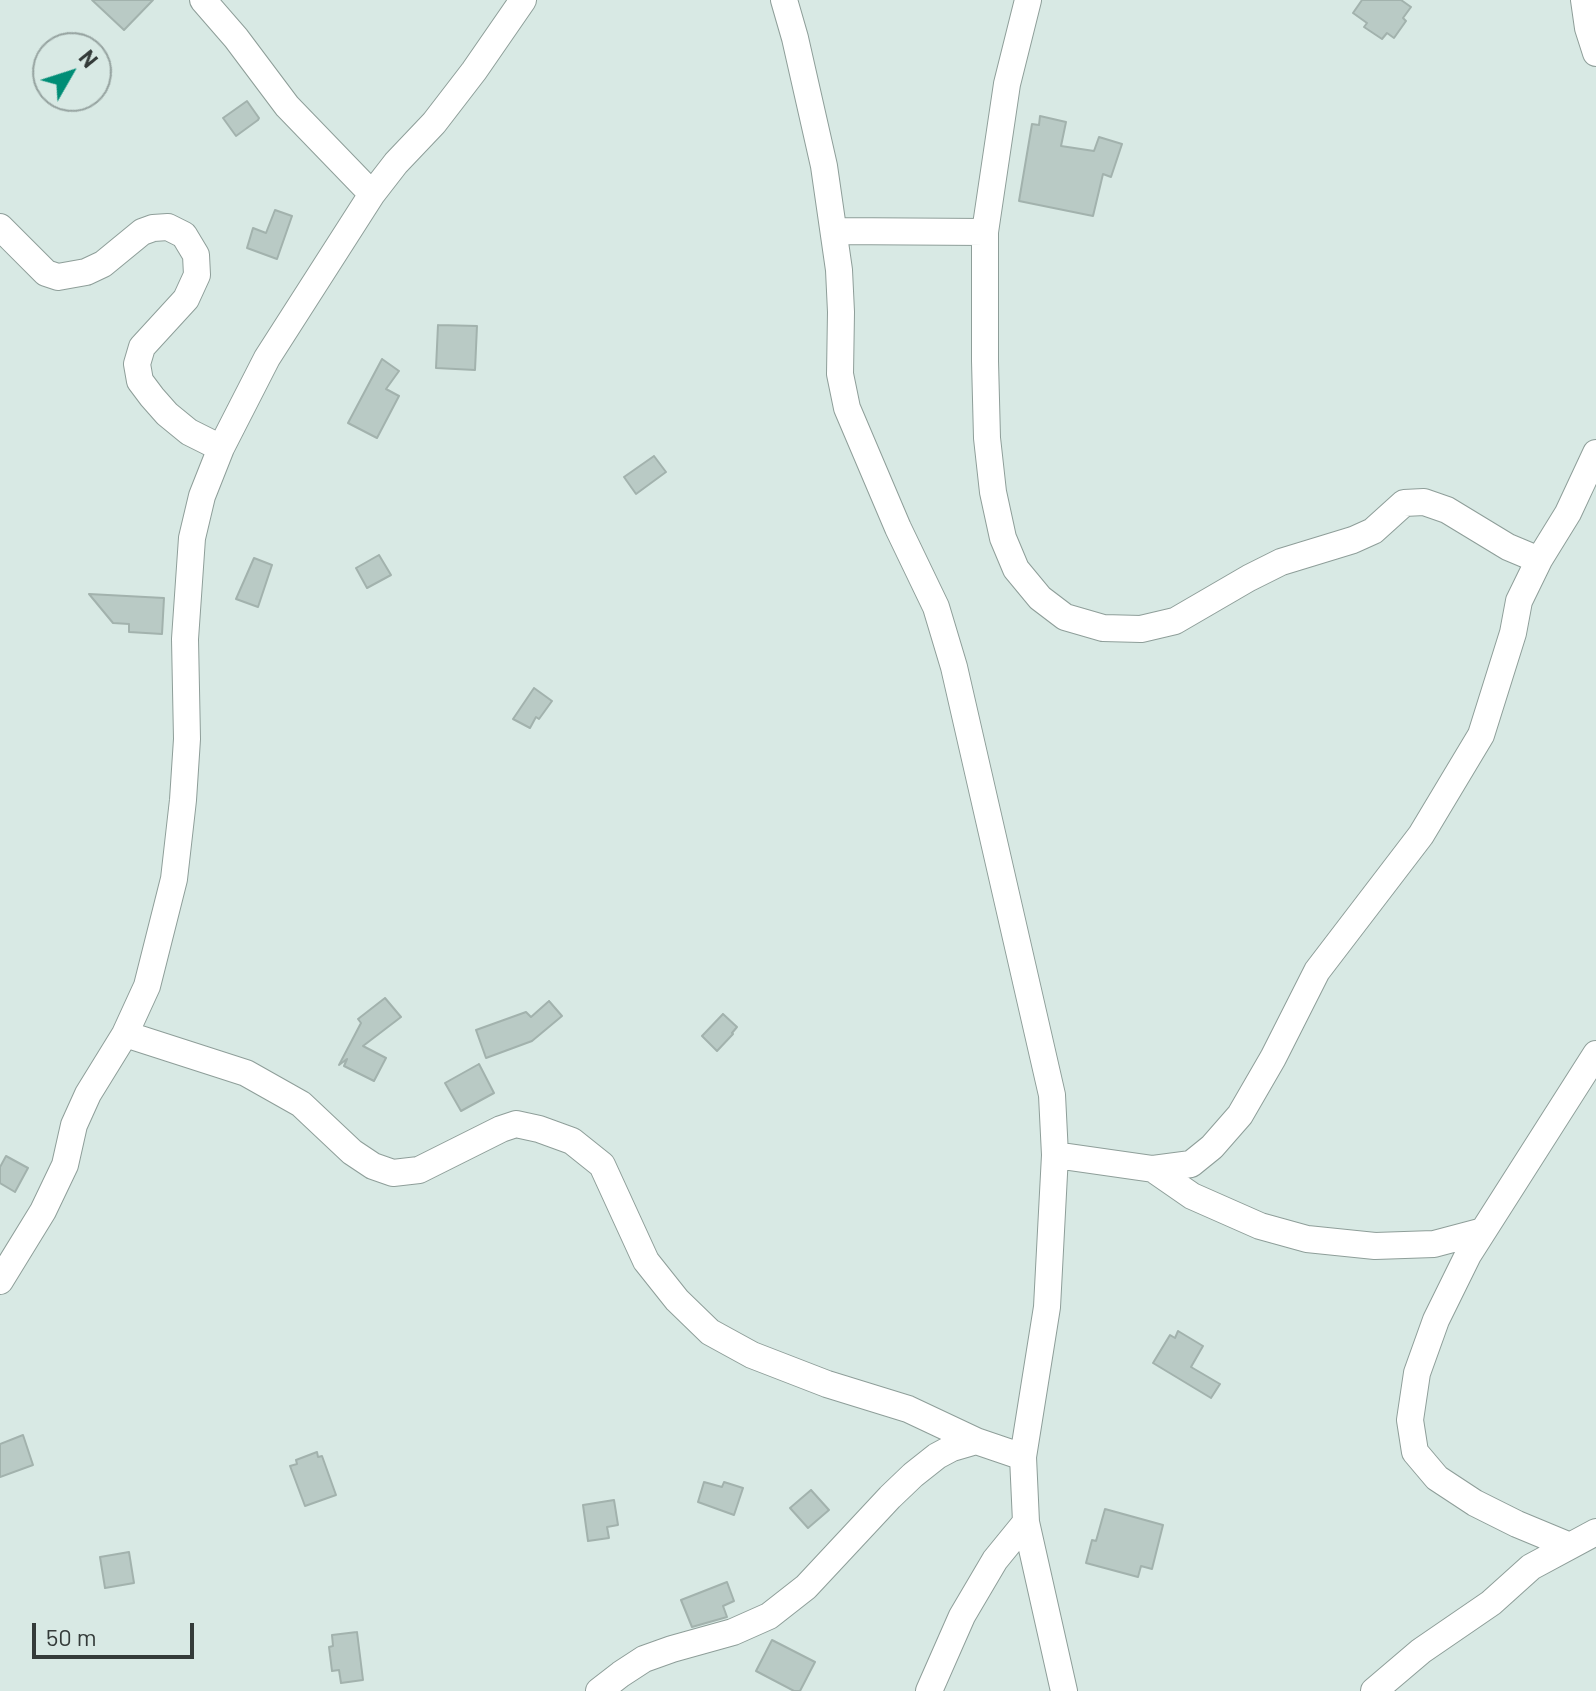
<!DOCTYPE html>
<style>
body{margin:0}
#map{position:relative;width:1596px;height:1691px;overflow:hidden;background:#d8e9e4;font-family:Barlow,sans-serif}
canvas{display:block}
.north{position:absolute;left:32px;top:32px;width:80px;height:80px;box-sizing:border-box;background:#d8e9e4;border:2px solid #96a3a0;border-radius:50%;rotate:51deg;font-size:22px;font-weight:700;line-height:32px;text-align:center;color:#343b39}
.north::after{content:'';display:block;margin:auto;width:28px;height:36px;background:#008d76;clip-path:polygon(50% 0,100% 100%,50% 72%,0 100%)}
.scale{position:absolute;left:32px;top:1623px;width:162px;height:36px;box-sizing:border-box;border:4px solid #343b39;border-top:0;padding-left:10px;font-size:24px;line-height:28px;white-space:nowrap;color:#343b39;-webkit-text-stroke:6px #d8e9e4;paint-order:stroke}
</style>
<div id="map">
<canvas width="1596" height="1691"></canvas>
<div class="north">N</div>
<div class="scale">50 m</div>
</div>
<script>
const g = document.querySelector('canvas').getContext('2d');
g.lineJoin = 'round';
function fill(path, color) {
  g.fillStyle = color;
  g.fill(path, 'evenodd');
}
function shape(rows) {
  const path = new Path2D();
  for (const r of rows) {
    path.moveTo(r[0], r[1]);
    for (let i = 2; i < r.length; i += 2) path.lineTo(r[i], r[i + 1]);
  }
  return path;
}
function trace(path, color, width, dash) {
  g.strokeStyle = color;
  g.lineWidth = width;
  g.lineCap = dash ? 'butt' : 'round';
  g.setLineDash(dash || []);
  g.stroke(path);
}
const building = shape([
 [92,0,153,0,124,30,92,0],
 [1362,0,1401,0,1411,7,1403,18,1406,21,1394,38,1387,33,1382,39,1364,27,1367,23,1353,13,1362,0],
 [247,101,259,118,258,120,236,136,223,118,247,101],
 [1040,116,1066,122,1061,146,1094,151,1099,137,1122,144,1111,177,1103,174,1093,216,1019,201,1032,124,1039,125,1040,116],
 [275,210,292,216,277,259,247,248,253,228,266,233,275,210],
 [438,325,477,326,475,370,436,368,438,325],
 [382,359,399,371,386,389,399,396,377,438,348,423,382,359],
 [654,456,666,472,636,494,624,477,654,456],
 [379,555,391,575,367,588,356,568,379,555],
 [254,558,272,565,258,607,236,599,254,558],
 [89,594,164,598,162,634,129,632,129,624,113,623,89,594],
 [534,688,552,701,539,719,536,717,530,728,513,719,534,688],
 [385,998,401,1017,363,1046,386,1058,374,1081,344,1066,347,1059,339,1065,361,1023,358,1019,385,998],
 [549,1001,562,1016,532,1041,486,1058,476,1030,526,1012,531,1017,549,1001],
 [723,1014,737,1027,732,1033,733,1034,717,1051,702,1036,723,1014],
 [479,1064,494,1093,461,1111,445,1083,479,1064],
 [6,1156,28,1168,15,1192,0,1183,0,1167,6,1156],
 [1178,1331,1203,1346,1191,1367,1220,1384,1211,1398,1153,1363,1170,1335,1175,1338,1178,1331],
 [23,1435,33,1465,0,1477,0,1444,23,1435],
 [317,1452,318,1457,322,1456,336,1495,305,1506,290,1466,297,1464,296,1460,317,1452],
 [704,1482,722,1487,724,1482,743,1488,734,1515,698,1502,704,1482],
 [811,1490,829,1510,808,1528,790,1508,811,1490],
 [614,1500,618,1525,607,1527,609,1538,588,1541,583,1505,614,1500],
 [1105,1509,1163,1525,1152,1569,1141,1566,1138,1577,1086,1563,1092,1540,1096,1541,1105,1509],
 [129,1552,134,1583,105,1588,100,1557,129,1552],
 [727,1582,734,1601,723,1606,727,1617,692,1627,681,1600,727,1582],
 [357,1632,363,1680,341,1683,339,1670,332,1671,329,1647,333,1646,332,1635,357,1632],
 [772,1640,815,1662,800,1691,794,1691,756,1671,772,1640]
]);
fill(building, '#b9cac5');
trace(building, '#a2b2ad', 2);
const minor = shape([
 [203,0,236,38,287,106,372,194],
 [784,0,795,38,824,166,839,270,841,312,840,374,847,408,898,528,936,607,954,667,1052,1095,1055,1155,1047,1307,1023,1457,1026,1522,1064,1691],
 [1028,0,1007,84,985,232,985,361,987,438,993,492,1003,538,1016,569,1040,598,1065,617,1103,628,1141,629,1175,621,1249,578,1281,562,1353,540,1373,531,1404,503,1424,502,1447,510,1508,547,1539,560],
 [1584,0,1588,28,1596,53],
 [0,227,46,273,58,277,86,272,103,264,142,232,153,228,168,227,184,235,196,255,197,275,186,299,142,347,137,364,140,381,152,397,167,414,189,432,221,448],
 [834,231,985,232],
 [125,1034,246,1073,301,1104,352,1152,373,1166,393,1173,419,1170,501,1129,516,1124,539,1129,572,1141,602,1165,646,1261,677,1300,710,1332,752,1355,827,1384,908,1409,976,1441,1023,1457],
 [1055,1155,1153,1169,1191,1164,1212,1147,1240,1115,1273,1058,1317,971,1421,835,1481,735,1513,633,1519,601,1539,560,1568,513,1596,453],
 [1153,1169,1192,1196,1260,1226,1307,1239,1375,1246,1434,1244,1483,1231],
 [0,1281,43,1211,65,1165,74,1125,88,1094,125,1034,147,986,174,879,183,800,187,739,185,639,192,538,202,496,221,448,267,358,372,194,396,163,434,123,474,71,523,0],
 [1570,1546,1517,1524,1475,1503,1437,1478,1415,1452,1410,1420,1417,1373,1436,1320,1468,1255,1596,1054],
 [599,1691,621,1674,644,1659,672,1649,733,1632,769,1616,806,1587,890,1497,913,1475,937,1456,952,1448,976,1441],
 [929,1691,962,1616,995,1560,1026,1522],
 [1374,1691,1421,1651,1491,1603,1531,1567,1596,1532]
]);
trace(minor, '#8e9e99', 28);
trace(minor, '#fff', 26);
</script>
